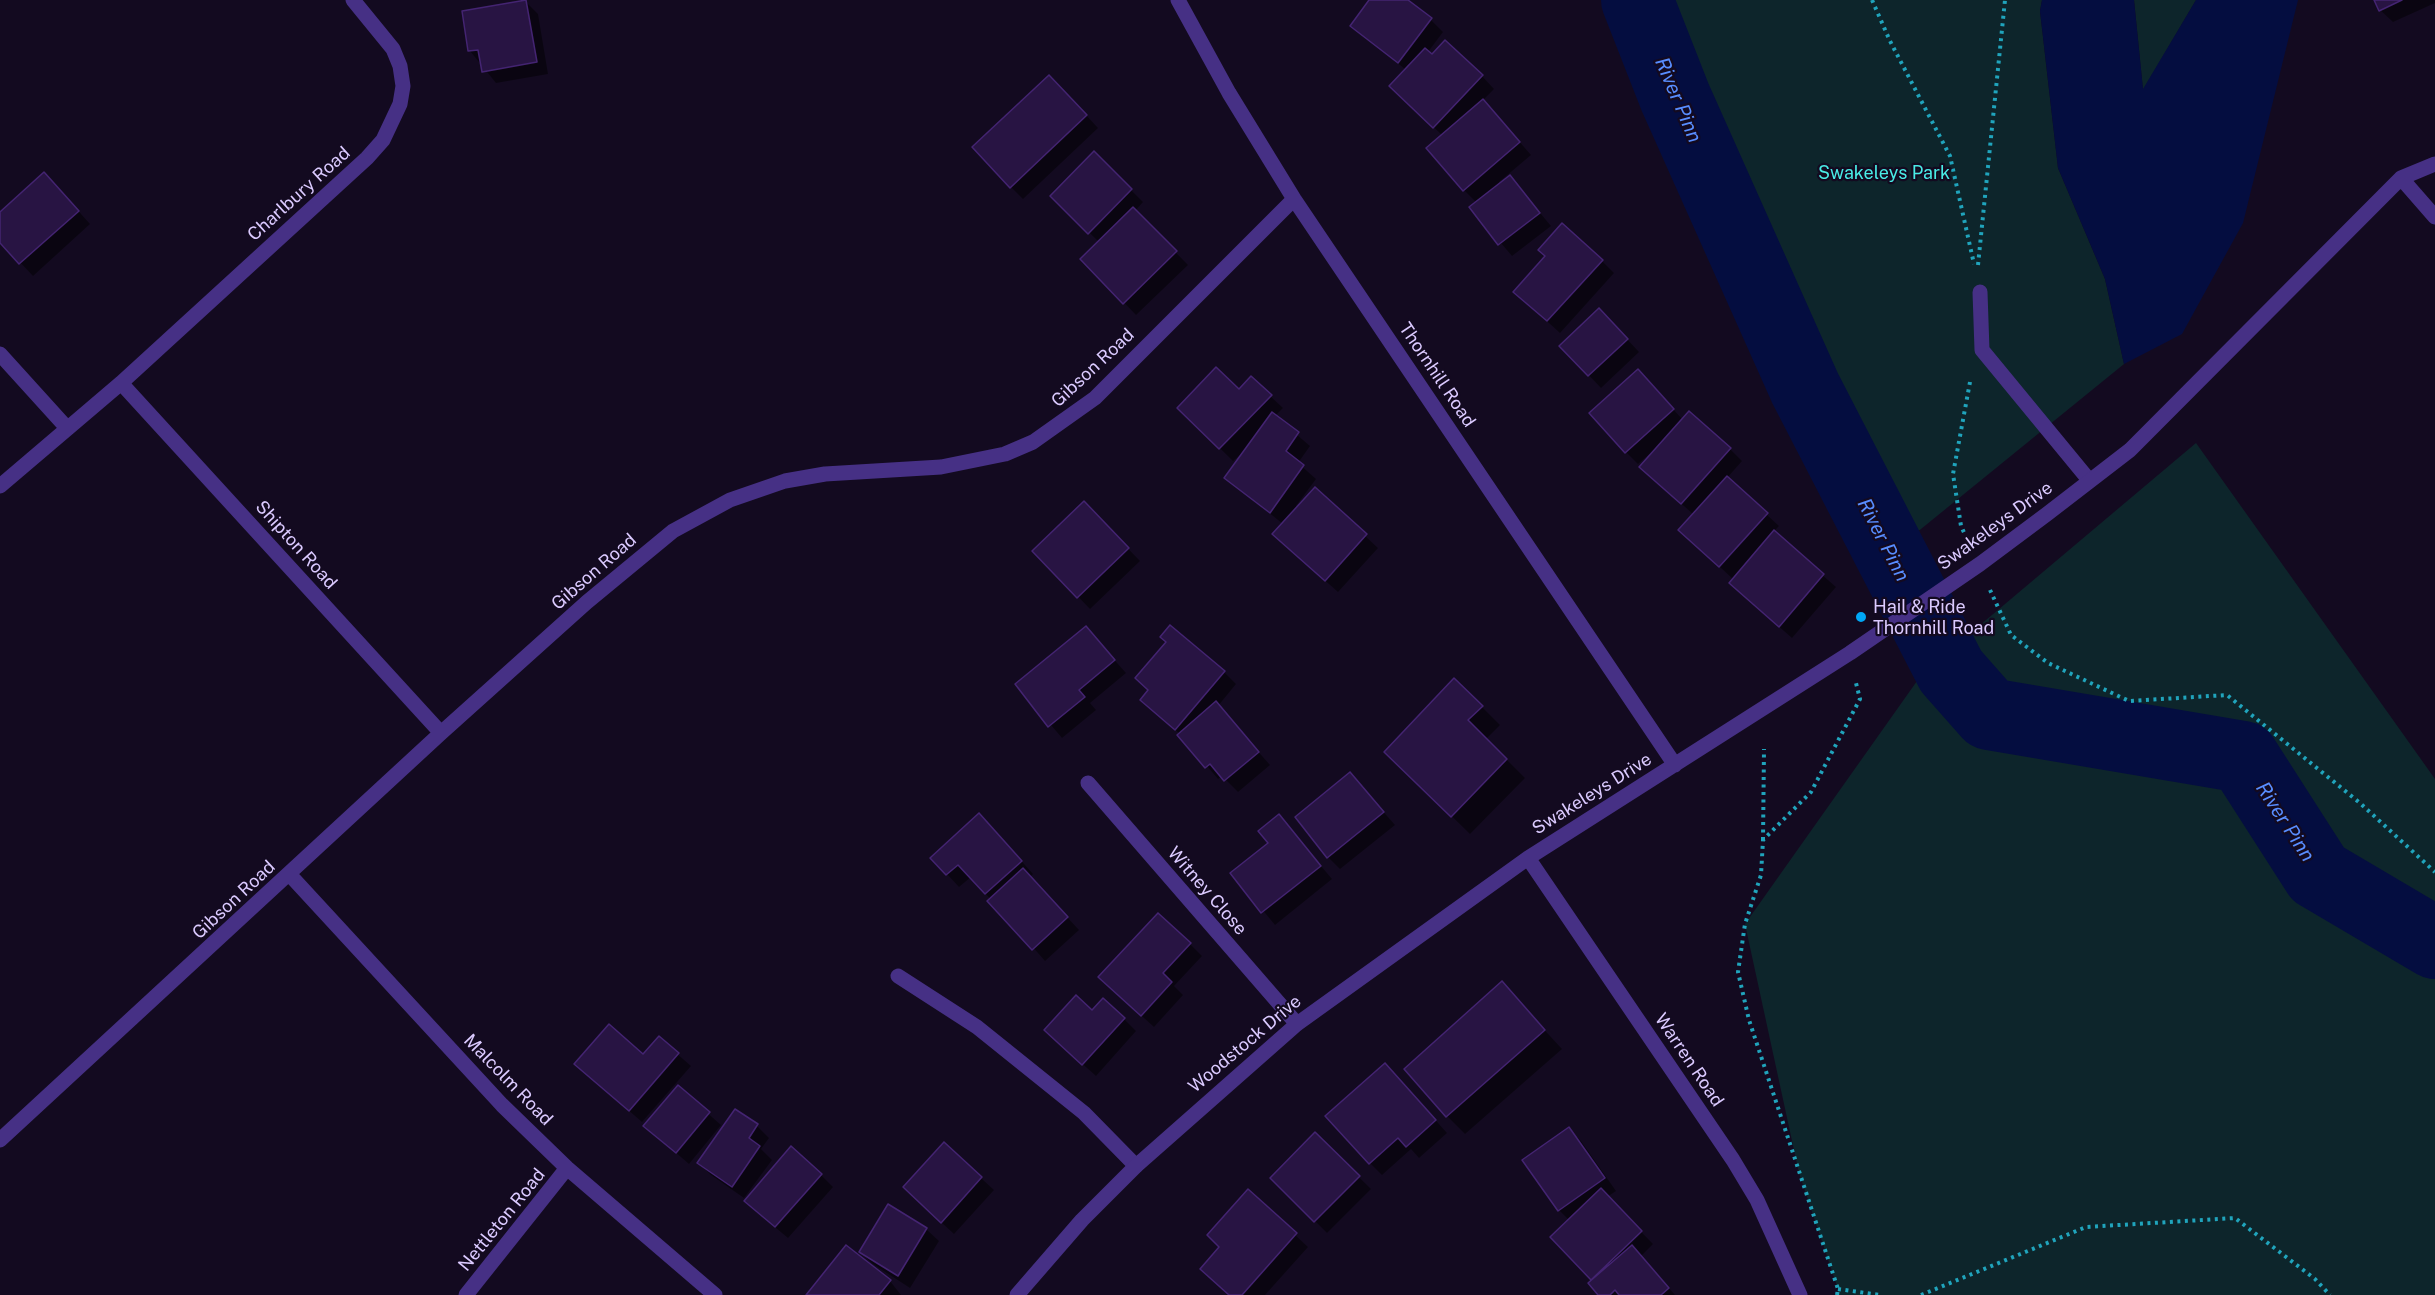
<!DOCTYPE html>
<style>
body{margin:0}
canvas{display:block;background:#130a20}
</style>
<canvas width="2435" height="1295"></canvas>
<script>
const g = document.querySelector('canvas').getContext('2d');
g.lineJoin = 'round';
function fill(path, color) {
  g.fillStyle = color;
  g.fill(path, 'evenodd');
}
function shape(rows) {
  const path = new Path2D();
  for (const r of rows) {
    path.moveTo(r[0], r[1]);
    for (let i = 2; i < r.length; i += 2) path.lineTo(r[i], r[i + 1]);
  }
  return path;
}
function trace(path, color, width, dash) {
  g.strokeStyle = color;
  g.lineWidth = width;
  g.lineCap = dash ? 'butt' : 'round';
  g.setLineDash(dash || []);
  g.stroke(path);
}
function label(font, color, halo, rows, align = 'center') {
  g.font = font + ' "Public Sans",sans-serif';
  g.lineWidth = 4.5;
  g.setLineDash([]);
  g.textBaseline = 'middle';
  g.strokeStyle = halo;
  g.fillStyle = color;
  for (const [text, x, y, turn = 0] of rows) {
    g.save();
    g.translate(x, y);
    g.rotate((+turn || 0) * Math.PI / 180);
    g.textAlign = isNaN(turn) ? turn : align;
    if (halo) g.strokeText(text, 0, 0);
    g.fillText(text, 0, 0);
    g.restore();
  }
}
fill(shape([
 [1617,0,2042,0,2040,11,2058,168,2105,279,2124,364,1873,568],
 [2134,0,2196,0,2143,90],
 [2196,443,2435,779,2435,1295,1837,1295,1838,1289,1799,1173,1745,924,1922,674]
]), '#0d252b');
fill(shape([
 [2042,0,2134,0,2143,89,2196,0,2298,0,2243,223,2182,334,2124,364,2105,279,2058,168,2040,11]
]), '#040d40');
fill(shape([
 [1371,0,1405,0,1431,20,1443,32,1428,52,1433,56,1445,42,1482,76,1494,89,1483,100,1531,155,1499,182,1501,184,1510,177,1551,226,1512,256,1471,208,1477,203,1464,190,1443,136,1404,99,1406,70,1352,25],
 [2376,0,2435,0,2435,3,2393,22,2380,10],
 [526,2,538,14,548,74,496,83,470,51],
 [1062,89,1098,128,1023,199,1011,187],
 [1094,153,1143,202,1135,211,1188,265,1136,315,1082,259,1099,242,1052,196],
 [56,186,90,224,33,276,0,241,0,214],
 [1547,257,1602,261,1614,273,1560,333,1528,304],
 [1611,322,1639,352,1601,388,1561,346],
 [1251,378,1283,408,1275,416,1310,446,1298,463,1316,479,1296,506,1298,508,1315,489,1378,548,1338,592,1286,546,1283,524,1226,478,1248,448,1233,461,1179,408,1239,391],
 [1650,384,1683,420,1730,449,1742,461,1727,478,1779,526,1773,532,1836,587,1792,638,1743,595,1734,580,1693,542,1694,515,1654,479,1654,453,1653,451,1638,464,1626,452],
 [1084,503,1140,561,1090,609,1034,551],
 [1086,628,1126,673,1090,703,1096,710,1062,738,1017,685],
 [1167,642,1224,672,1236,684,1218,706,1270,765,1238,792,1222,776,1218,779,1180,734,1142,700,1149,691],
 [1482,707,1500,725,1486,739,1525,778,1470,834,1386,752],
 [1350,774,1395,825,1340,869,1328,857],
 [1279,816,1332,879,1275,925,1232,873,1270,843],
 [991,827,1033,874,1030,877,1079,930,1045,961,971,877,959,887,932,858],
 [1190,944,1202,956,1174,986,1183,995,1154,1027,1113,990],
 [1502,984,1562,1049,1465,1134,1447,1116],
 [1093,1012,1124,1019,1136,1031,1096,1076,1059,1043],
 [659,1038,691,1066,642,1122,589,1076,643,1056],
 [1397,1077,1447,1133,1419,1158,1411,1149,1382,1175,1370,1163],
 [678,1087,721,1125,689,1164,645,1126],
 [757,1126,769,1138,761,1149,772,1160,744,1198,711,1175,699,1163],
 [1569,1129,1581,1141,1616,1191,1607,1197,1653,1244,1641,1256,1675,1295,1600,1295,1593,1280,1552,1237,1569,1220,1559,1210],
 [1315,1134,1371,1189,1327,1233,1272,1178],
 [944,1144,994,1190,954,1234,917,1200],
 [821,1175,833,1187,788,1238,758,1213],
 [1248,1191,1308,1247,1265,1295,1230,1295,1221,1247],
 [926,1229,939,1241,910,1288,873,1264,860,1252],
 [846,1247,890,1281,901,1295,808,1295]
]), '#0007');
trace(shape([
 [1637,0,1675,97,1805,388,1951,671,1989,714,2243,757,2318,874,2435,943]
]), '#040d40', 72);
const building = shape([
 [526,0,537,62,482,72,478,50,468,51,462,11,526,0],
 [1369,0,1408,0,1432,18,1398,63,1350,26,1369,0],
 [2374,0,2402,0,2379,11,2374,0],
 [1445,40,1483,75,1433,128,1389,86,1425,48,1432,54,1445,40],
 [1049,75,1087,115,1010,188,972,147,1049,75],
 [1483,99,1520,142,1463,191,1426,148,1483,99],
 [1094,151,1132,189,1088,234,1050,196,1094,151],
 [44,172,79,211,19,264,0,243,0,212,44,172],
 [1510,175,1540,213,1498,245,1469,207,1510,175],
 [1133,207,1177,251,1123,304,1080,259,1133,207],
 [1562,223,1603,260,1547,321,1513,292,1545,256,1538,250,1562,223],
 [1599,308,1628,339,1588,376,1559,346,1599,308],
 [1216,367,1239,389,1251,376,1272,395,1219,449,1177,408,1216,367],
 [1638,369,1674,409,1625,453,1589,413,1638,369],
 [1689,411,1731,448,1681,504,1639,467,1689,411],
 [1272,412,1299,432,1286,451,1304,465,1270,513,1224,478,1272,412],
 [1727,476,1768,513,1719,567,1678,530,1727,476],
 [1315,487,1367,534,1325,581,1272,534,1315,487],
 [1084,501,1129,548,1077,598,1032,551,1084,501],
 [1774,530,1824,574,1779,627,1729,583,1774,530],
 [1170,625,1225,671,1175,730,1140,700,1148,690,1135,678,1166,642,1160,637,1170,625],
 [1086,626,1115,660,1079,690,1085,697,1048,727,1015,684,1086,626],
 [1454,678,1483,706,1468,720,1507,759,1451,817,1384,752,1454,678],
 [1216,701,1259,752,1224,781,1210,764,1205,768,1177,735,1216,701],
 [1350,772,1384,812,1327,858,1295,817,1350,772],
 [979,813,1022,861,985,894,958,865,946,875,930,858,979,813],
 [1279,814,1321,866,1261,913,1230,873,1268,843,1258,831,1279,814],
 [1023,868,1068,917,1032,950,987,901,1023,868],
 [1158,913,1191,943,1163,973,1172,982,1141,1016,1098,977,1158,913],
 [1502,981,1545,1030,1446,1117,1404,1069,1502,981],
 [1076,995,1092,1010,1103,998,1125,1018,1082,1065,1044,1030,1076,995],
 [609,1024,643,1054,659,1036,679,1053,629,1111,574,1064,609,1024],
 [1385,1063,1436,1120,1406,1147,1398,1138,1369,1164,1325,1116,1385,1063],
 [678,1085,710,1112,676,1153,643,1126,678,1085],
 [735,1109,758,1124,749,1138,760,1146,732,1187,697,1163,735,1109],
 [1569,1127,1605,1178,1558,1211,1522,1160,1569,1127],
 [1315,1132,1360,1176,1314,1222,1270,1178,1315,1132],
 [944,1142,982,1177,941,1223,903,1187,944,1142],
 [791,1146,822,1174,775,1227,744,1201,791,1146],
 [1601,1188,1642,1231,1591,1280,1550,1237,1601,1188],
 [1248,1189,1297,1233,1242,1295,1229,1295,1200,1269,1219,1247,1207,1235,1248,1189],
 [888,1204,927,1228,898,1276,859,1252,888,1204],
 [846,1245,891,1280,879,1295,806,1295,846,1245],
 [1632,1245,1669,1288,1661,1295,1619,1295,1615,1290,1610,1295,1598,1295,1588,1283,1632,1245]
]);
fill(building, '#281443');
trace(building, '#442472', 1.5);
trace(shape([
 [1872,0,1890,41,1950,156,1974,264],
 [1978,265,2005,0],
 [1967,539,1961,526,1953,474,1970,382],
 [1990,590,2011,635,2048,663,2129,701,2227,695,2360,803,2435,872],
 [1763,840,1764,749],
 [1838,1289,1880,1295],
 [1837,1295,1838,1289,1749,1020,1738,972,1745,924,1761,875,1763,840,1811,792,1860,699,1856,683],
 [1921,1295,2086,1227,2235,1218,2315,1279,2330,1295]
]), '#20a4bc', 4, [3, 4.5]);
trace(shape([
 [1980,292,1982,350,2089,480],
 [898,976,977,1027,1084,1113,1136,1166]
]), '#463085', 15);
trace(shape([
 [1178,0,1229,93,1294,199,1675,765],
 [2401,178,2435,217],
 [0,354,67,428],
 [121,383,441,733],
 [0,486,121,383,367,158,383,140,400,104,403,86,400,66,393,49,353,0],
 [1088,783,1297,1024],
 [1528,858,1733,1160,1757,1200,1800,1295],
 [290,875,502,1105,567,1168,715,1295],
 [0,1140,441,733,587,602,673,531,730,500,785,481,825,474,941,467,1005,454,1033,442,1095,398,1294,199],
 [466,1295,567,1168],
 [1017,1295,1082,1220,1136,1166,1297,1024,1528,858,1850,653,1980,564,2047,514,2130,450,2401,178,2435,164]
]), '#463085', 15);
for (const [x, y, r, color] of [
 [1861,617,6,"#00a7f5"]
]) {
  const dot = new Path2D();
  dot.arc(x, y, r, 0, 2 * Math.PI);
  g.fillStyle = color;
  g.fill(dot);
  trace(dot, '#130a20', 2);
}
label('18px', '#49ebe6', '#130a20', [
 ["Swakeleys Park",1884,173]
]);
label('18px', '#dbcaff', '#130a20', [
 ["Charlbury Road",299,194,-42],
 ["Gibson Road",1093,368,-43],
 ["Thornhill Road",1437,375,56],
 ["Swakeleys Drive",1995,526,-36],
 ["Shipton Road",296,545,48],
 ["Gibson Road",594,572,-41],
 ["Swakeleys Drive",1592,794,-32],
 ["Witney Close",1207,891,49],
 ["Gibson Road",234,900,-43],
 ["Woodstock Drive",1245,1044,-40],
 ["Warren Road",1689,1060,56],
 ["Malcolm Road",508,1080,46],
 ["Nettleton Road",502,1220,-51]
]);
label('18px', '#dbcaff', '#130a20', [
 ["Hail & Ride",1873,607],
 ["Thornhill Road",1873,628]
], 'left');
label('italic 20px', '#588dff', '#130a20', [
 ["River Pinn",1678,100,67],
 ["River Pinn",1883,540,63],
 ["River Pinn",2285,822,57]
]);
</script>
